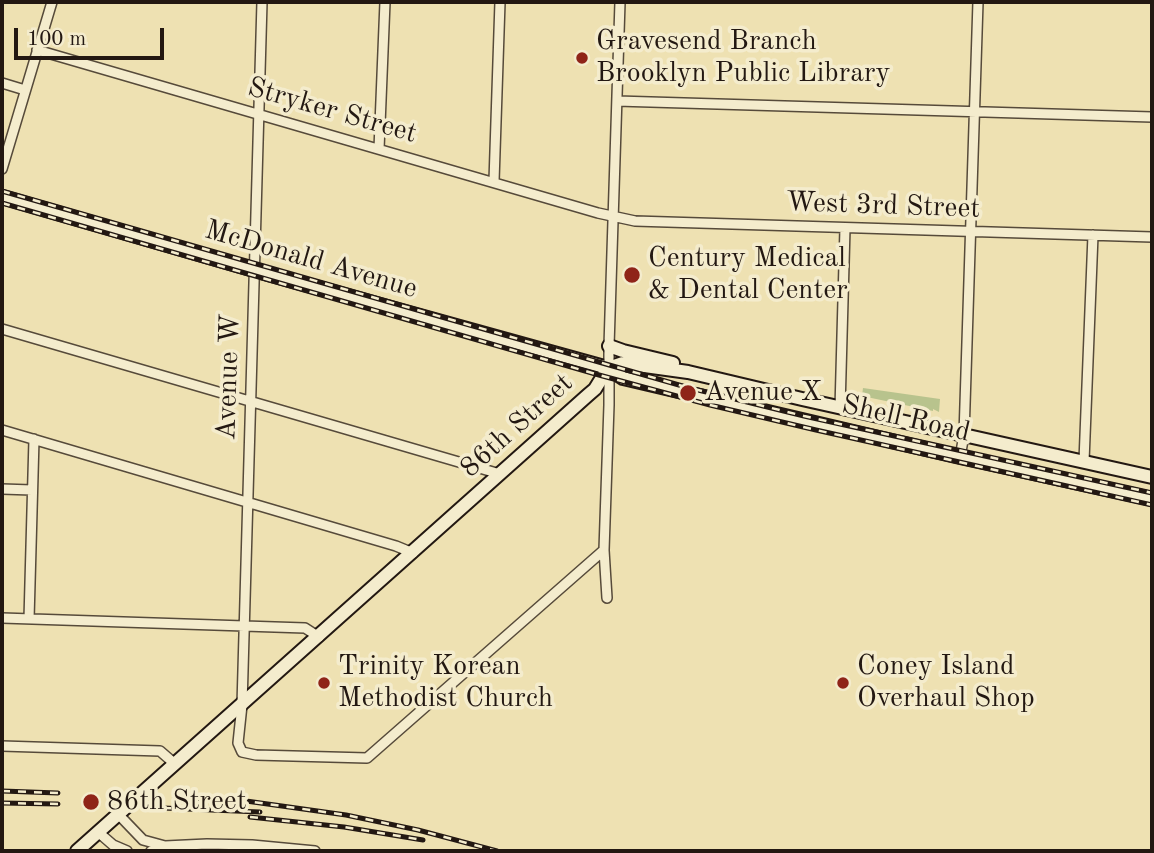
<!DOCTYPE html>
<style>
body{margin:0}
#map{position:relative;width:1154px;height:853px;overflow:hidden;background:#eee1b2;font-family:"Old Standard TT",serif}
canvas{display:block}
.frame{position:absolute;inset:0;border:4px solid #231812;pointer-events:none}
.scale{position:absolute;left:14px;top:28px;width:150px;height:32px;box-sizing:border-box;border:4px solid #231812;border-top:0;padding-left:9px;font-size:21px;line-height:24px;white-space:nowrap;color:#231812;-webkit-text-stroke:5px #f4eccd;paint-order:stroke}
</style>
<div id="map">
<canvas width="1154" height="853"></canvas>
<div class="frame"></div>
<div class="scale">100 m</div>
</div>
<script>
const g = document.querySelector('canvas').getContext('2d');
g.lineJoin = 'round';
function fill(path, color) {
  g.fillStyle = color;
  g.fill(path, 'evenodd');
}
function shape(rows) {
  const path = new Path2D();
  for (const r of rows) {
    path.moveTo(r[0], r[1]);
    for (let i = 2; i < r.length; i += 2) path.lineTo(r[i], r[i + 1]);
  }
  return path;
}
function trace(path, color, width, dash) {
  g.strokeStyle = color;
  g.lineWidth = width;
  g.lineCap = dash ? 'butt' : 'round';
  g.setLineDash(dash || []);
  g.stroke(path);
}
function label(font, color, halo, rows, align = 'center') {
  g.font = font + ' "Old Standard TT",serif';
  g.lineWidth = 7;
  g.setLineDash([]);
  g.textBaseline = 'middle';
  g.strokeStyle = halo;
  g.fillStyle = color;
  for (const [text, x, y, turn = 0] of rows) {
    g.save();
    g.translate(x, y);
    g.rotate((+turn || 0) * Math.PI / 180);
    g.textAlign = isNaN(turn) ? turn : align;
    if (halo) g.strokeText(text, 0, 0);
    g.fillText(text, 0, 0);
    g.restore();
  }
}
fill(shape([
 [863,388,940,399,939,412,933,409,933,411,862,396]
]), '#b8c38d');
const street = shape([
 [262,2,242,705,238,743,242,752,256,755,367,758,604,550],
 [37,50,598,213,635,221,1152,237],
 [2,83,25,90],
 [617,101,1152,117],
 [379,149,385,2],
 [2,169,52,2],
 [494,181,500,2],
 [2,329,500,474],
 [840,408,845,228],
 [2,430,396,546,413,553],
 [960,457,964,435,978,2],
 [1084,461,1093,235],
 [2,489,32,490],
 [607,598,604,550,609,405,609,346,620,2],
 [2,618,305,628,319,637],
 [29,619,34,439],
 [2,746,160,751,175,764],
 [119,815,143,840,165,846,207,844,252,845,315,851],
 [98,832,113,845,127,851],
 [151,851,165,846]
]);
const secondary = shape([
 [2,197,268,274,608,368,623,378,960,457,1152,499],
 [609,346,623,351,673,363],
 [608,368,623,363,688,372,802,399,1152,477],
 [77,851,588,395,595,389,608,368]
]);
trace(street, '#564a3a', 12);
trace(secondary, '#231812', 16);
trace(street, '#f4eccd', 9);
trace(secondary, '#f4eccd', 12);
const rail = shape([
 [2,191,686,387,804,416,1152,493],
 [2,203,599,375,710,405,816,430,1152,505],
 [2,791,58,793],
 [175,797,239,800,346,815,418,830,497,851],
 [2,803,58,804],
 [163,808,260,812],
 [250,817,344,827,423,840]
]);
trace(rail, '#231812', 5);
trace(rail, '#f4eccd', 2.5, [8]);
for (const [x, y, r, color] of [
 [582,58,7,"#8f2418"],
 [632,275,9,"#8f2418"],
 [688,393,9,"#8f2418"],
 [324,683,7,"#8f2418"],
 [843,683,7,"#8f2418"],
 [91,802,9,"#8f2418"]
]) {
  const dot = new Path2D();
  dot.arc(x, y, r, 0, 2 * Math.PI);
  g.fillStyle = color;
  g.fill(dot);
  trace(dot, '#f4eccd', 2.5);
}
label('28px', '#231812', '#f4eccd', [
 ["Gravesend Branch",596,42],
 ["Brooklyn Public Library",596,74],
 ["Century Medical",648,259],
 ["& Dental Center",648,291],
 ["Avenue X",704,393],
 ["Trinity Korean",338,667],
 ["Methodist Church",338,699],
 ["Coney Island",857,667],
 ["Overhaul Shop",857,699],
 ["86th Street",107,802]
], 'left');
label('28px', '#231812', '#f4eccd', [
 ["Stryker Street",332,111,16],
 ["West 3rd Street",883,206,2],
 ["McDonald Avenue",311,260,16],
 ["Avenue W",229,377,-88],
 ["Shell Road",906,419,13],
 ["86th Street",517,426,-42]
]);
</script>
